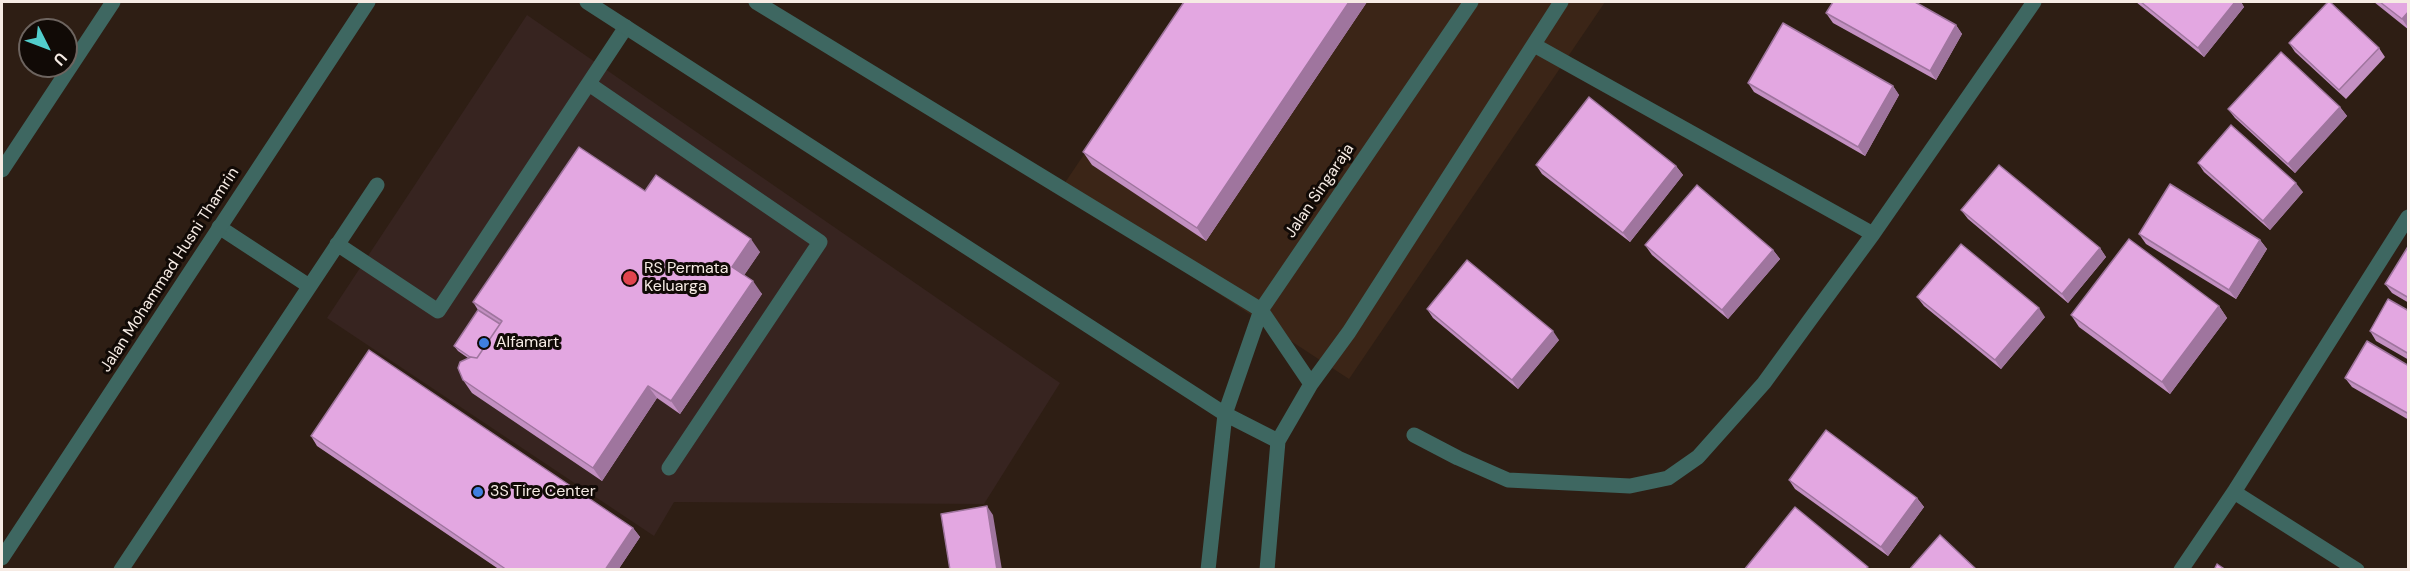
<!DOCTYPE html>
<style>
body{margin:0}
#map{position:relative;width:2410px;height:571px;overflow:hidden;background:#2e1e14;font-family:"DM Sans",sans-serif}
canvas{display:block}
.frame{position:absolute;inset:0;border:3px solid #f6ebe4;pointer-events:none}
.north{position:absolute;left:18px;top:18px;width:60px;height:60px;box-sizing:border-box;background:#110a06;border:2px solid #6d645f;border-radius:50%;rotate:132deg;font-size:16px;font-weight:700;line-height:24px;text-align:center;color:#f6ebe4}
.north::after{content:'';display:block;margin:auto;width:21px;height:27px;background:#52cdcc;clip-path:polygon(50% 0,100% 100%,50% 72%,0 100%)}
</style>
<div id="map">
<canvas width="2410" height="571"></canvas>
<div class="frame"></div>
<div class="north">U</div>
</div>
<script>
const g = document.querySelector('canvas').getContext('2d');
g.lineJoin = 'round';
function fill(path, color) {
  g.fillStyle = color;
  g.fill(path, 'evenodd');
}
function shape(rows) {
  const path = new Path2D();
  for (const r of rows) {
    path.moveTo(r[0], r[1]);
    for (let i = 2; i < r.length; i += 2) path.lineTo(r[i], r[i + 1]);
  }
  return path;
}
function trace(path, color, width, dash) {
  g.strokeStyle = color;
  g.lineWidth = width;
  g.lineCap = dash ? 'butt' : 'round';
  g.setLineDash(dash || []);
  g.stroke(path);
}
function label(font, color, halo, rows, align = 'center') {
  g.font = font + ' "DM Sans",sans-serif';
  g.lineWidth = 6;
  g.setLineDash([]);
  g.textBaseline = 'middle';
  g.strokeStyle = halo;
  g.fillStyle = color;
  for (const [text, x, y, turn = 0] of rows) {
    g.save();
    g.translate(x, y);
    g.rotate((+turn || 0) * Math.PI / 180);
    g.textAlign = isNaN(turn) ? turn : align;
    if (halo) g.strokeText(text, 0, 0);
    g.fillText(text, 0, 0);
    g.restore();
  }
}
fill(shape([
 [1187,2,1605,2,1349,379,1060,190]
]), '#3b2517');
fill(shape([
 [527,15,1060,383,984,504,674,502,654,536,327,318]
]), '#372420');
trace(shape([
 [589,84,820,242,669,468],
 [219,227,309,286],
 [337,244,438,311,626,27],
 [121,570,377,185]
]), '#3e6761', 15);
trace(shape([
 [587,2,1225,414,1278,441],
 [756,2,1261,310,1311,384],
 [1534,45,1873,234],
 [1414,435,1458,458,1508,480,1630,486,1668,478,1698,457,1764,383,1812,317,1873,234,2034,2],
 [2234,492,2357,570],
 [1208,570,1225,414,1261,310,1471,2],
 [1267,570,1278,441,1311,384,1349,332,1561,2],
 [2181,570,2234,492,2408,217]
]), '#3e6761', 15);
trace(shape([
 [2,170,113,2],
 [2,558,368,2]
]), '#3e6761', 15);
fill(shape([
 [1184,2,1367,2,1206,241,1092,165,1083,152],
 [2136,2,2241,2,2244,7,2204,57],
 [2374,2,2409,2,2409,30],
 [1826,13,1956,25,1962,34,1936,80,1833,23],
 [2289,43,2379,48,2385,57,2346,99,2295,52],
 [1748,83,1893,86,1899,95,1865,156,1754,92],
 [2340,107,2347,116,2295,173,2235,118,2228,109],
 [2198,163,2303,192,2270,230,2204,172],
 [1536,165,1676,166,1683,175,1630,242,1542,174],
 [645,191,760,252,744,275,762,294,680,414,657,398,602,481,472,393,463,380,468,358,458,351,454,346,478,310,473,302],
 [1961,210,2100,248,2106,257,2068,303,1968,219],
 [2139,234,2260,240,2267,249,2236,299,2146,244],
 [1645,245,1773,250,1780,259,1728,319,1652,255],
 [2409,245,2409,303,2392,293,2385,284],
 [1917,297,2045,317,2001,369,1924,306],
 [2219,306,2227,318,2170,394,2079,327,2071,315],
 [1427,309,1559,340,1518,389,1433,318],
 [2409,311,2409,360,2376,341,2370,331],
 [2409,366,2409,420,2352,387,2345,378],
 [311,436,633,528,640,537,618,570,500,570,317,446],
 [1789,480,1917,498,1924,507,1888,556,1795,489]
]), '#c390c2');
fill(shape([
 [1349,2,1367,2,1206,241,1197,228],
 [2235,2,2241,2,2244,7,2204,57,2198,48],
 [2409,11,2409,29,2402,19],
 [1956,25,1962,34,1936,80,1930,71],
 [1893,86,1899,95,1865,156,1858,147],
 [2340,107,2347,116,2295,173,2288,164],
 [1676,166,1683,175,1630,242,1623,233],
 [2296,183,2303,192,2270,230,2263,221],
 [751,239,760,252,741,280,732,267],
 [2260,240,2267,249,2236,299,2229,290],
 [2100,248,2106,257,2068,303,2062,294],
 [1773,250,1780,259,1728,319,1722,310],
 [753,281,762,294,680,414,671,401],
 [2219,306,2227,318,2170,394,2162,382],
 [2039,308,2045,317,2001,369,1995,360],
 [1553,331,1559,340,1518,389,1512,380],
 [648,386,657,398,602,481,593,468],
 [1917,498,1924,507,1888,556,1881,547],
 [987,506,993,515,1002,570,997,570],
 [633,528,640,537,618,570,605,570]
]), '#9f759e');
const building = shape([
 [1184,2,1349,2,1197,228,1083,152,1184,2],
 [1833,2,1915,2,1956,25,1930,71,1826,13,1833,2],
 [2141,2,2235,2,2198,48,2141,2],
 [2328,2,2330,2,2379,48,2339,90,2289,43,2328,2],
 [2380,2,2409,2,2409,11,2402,19,2380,2],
 [1783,23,1893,86,1858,147,1748,83,1783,23],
 [2281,52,2340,107,2288,164,2228,109,2281,52],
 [1589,97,1676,166,1623,233,1536,165,1589,97],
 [2231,125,2296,183,2263,221,2198,163,2231,125],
 [579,147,645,191,656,175,751,239,732,267,753,281,671,401,648,386,593,468,463,380,458,368,460,362,471,357,477,358,502,321,473,302,579,147],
 [1999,165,2100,248,2062,294,1961,210,1999,165],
 [2170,184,2260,240,2229,290,2139,234,2170,184],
 [1697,185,1773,250,1722,310,1645,245,1697,185],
 [2129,239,2219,306,2162,382,2071,315,2129,239],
 [1961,244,2039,308,1995,360,1917,297,1961,244],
 [2409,245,2409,298,2385,284,2409,245],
 [1467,260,1553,331,1512,380,1427,309,1467,260],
 [2388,299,2409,311,2409,354,2370,331,2388,299],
 [478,310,500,324,477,358,470,357,454,346,478,310],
 [2367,341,2409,366,2409,414,2345,378,2367,341],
 [369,350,633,528,605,570,507,570,311,436,369,350],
 [1826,430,1917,498,1881,547,1789,480,1826,430],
 [987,506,997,570,950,570,941,514,987,506],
 [1795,507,1868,567,1865,570,1744,570,1795,507],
 [1940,535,1977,570,1909,570,1940,535],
 [2217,564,2226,570,2214,570,2217,564]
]);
fill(building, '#e3a7e1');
trace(building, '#9f759e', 1.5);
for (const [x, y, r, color] of [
 [630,278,8,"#e0444e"],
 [484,343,6,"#3f7fe0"],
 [478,492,6,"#3f7fe0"]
]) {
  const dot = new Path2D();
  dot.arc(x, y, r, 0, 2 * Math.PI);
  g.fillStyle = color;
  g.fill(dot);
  trace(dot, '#110a06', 2);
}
label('16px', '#f6ebe4', '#110a06', [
 ["Jalan Singaraja",1320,191,-56],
 ["Jalan Mohammad Husni Thamrin",170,270,-57]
]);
label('16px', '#f6ebe4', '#110a06', [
 ["RS Permata",644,269],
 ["Keluarga",644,287],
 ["Alfamart",496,343],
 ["3S Tire Center",490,492]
], 'left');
</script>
